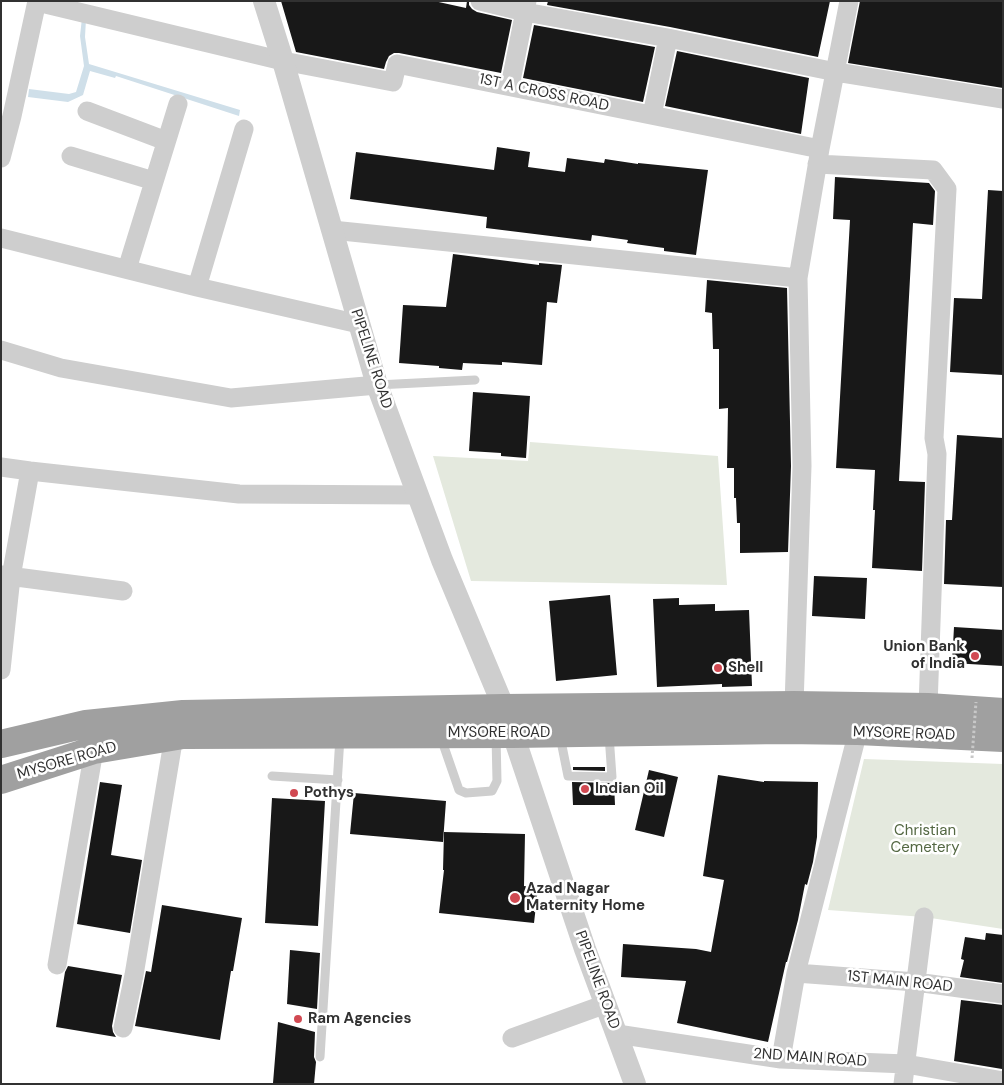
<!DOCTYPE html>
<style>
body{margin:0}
#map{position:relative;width:1004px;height:1085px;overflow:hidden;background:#fff;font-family:"DM Sans",sans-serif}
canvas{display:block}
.frame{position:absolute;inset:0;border:2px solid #313131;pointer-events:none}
</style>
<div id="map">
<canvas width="1004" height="1085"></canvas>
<div class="frame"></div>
</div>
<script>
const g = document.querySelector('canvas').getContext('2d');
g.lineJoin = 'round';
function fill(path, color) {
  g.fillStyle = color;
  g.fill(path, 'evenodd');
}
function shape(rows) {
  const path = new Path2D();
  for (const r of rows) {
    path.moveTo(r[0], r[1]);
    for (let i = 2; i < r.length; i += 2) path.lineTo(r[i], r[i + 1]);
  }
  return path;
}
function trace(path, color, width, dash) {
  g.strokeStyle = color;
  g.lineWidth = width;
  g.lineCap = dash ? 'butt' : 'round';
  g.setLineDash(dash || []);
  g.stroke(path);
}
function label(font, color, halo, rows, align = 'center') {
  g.font = font + ' "DM Sans",sans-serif';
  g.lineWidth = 5;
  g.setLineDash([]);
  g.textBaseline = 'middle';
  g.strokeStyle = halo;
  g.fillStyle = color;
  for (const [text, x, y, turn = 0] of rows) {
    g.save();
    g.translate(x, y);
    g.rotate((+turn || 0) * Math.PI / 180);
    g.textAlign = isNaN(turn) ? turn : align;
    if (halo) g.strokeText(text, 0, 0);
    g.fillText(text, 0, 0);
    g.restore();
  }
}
fill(shape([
 [530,442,718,456,727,585,471,581,433,456,528,461],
 [864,759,1003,764,1003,929,924,917,828,910]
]), '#e4e9de');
fill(shape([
 [82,18,86,19,85,37,89,64,240,110,239,116,116,76,115,78,90,71,83,95,68,102,28,97,29,89,69,94,76,92,84,66,80,36]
]), '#cfdfe9');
fill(shape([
 [281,1,434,1,466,8,467,1,469,1,469,5,472,9,477,12,512,20,501,73,399,53,394,53,389,56,386,62,384,69,296,52],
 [548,1,830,1,818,57,670,27,547,5],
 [860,1,1003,1,1003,88,848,63],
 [534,25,655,47,643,102,523,78],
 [677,51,809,78,801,134,665,106],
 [497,147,530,152,528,167,565,172,567,158,604,163,605,159,638,164,638,163,708,170,696,255,664,251,664,248,627,243,628,240,592,235,591,241,486,228,487,217,350,199,356,152,494,170],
 [835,177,929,183,935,191,933,225,913,223,899,481,925,482,922,571,872,568,875,510,873,510,875,470,836,468,850,220,833,219],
 [988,190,1003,191,1003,375,950,372,954,298,982,299],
 [453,254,539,265,539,263,562,265,557,303,547,302,542,365,502,362,502,365,463,363,462,370,439,368,439,366,399,363,403,305,446,307],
 [707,280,787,288,791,466,788,552,740,553,740,523,737,523,736,498,734,498,734,468,727,468,728,408,719,409,719,349,713,349,712,313,705,312],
 [473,392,530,396,526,458,501,456,501,453,469,451],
 [957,435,1003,438,1003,587,944,584,946,520,952,520],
 [814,576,867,578,865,619,812,616],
 [610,595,617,675,556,681,549,601],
 [679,598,679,605,715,604,715,611,749,610,752,686,722,687,722,684,657,687,653,599],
 [954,627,1003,630,1003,666,952,663],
 [573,767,605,767,605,771,573,770],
 [649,770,678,777,664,837,635,830],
 [718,775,764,782,764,781,818,782,817,837,813,862,807,885,805,884,798,920,787,962,786,962,768,1042,677,1023,686,981,621,977,623,944,696,949,711,952,724,880,703,876],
 [100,782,122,785,111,855,142,860,130,933,77,924],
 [572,782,614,783,615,805,573,805],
 [354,793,446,801,443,842,350,834],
 [272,798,325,801,318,926,265,923],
 [444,832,525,834,524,886,538,888,534,923,439,913,444,870,443,870],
 [162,905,242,918,233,971,231,971,220,1040,135,1026,146,971,151,972],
 [986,933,1003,935,1003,983,960,977,964,960,961,959,965,937,985,940],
 [290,950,320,953,317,1009,287,1004],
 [68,966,122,975,112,1026,113,1032,116,1037,56,1027,65,972],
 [961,1000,1003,1005,1003,1063,1002,1069,954,1061],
 [278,1022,315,1032,314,1057,316,1062,314,1084,273,1083]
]), '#181818');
trace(shape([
 [377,385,475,380],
 [560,736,568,776,612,777,609,735],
 [441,738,459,790,466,793,492,791,497,781,496,736],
 [272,776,338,780],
 [320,1057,340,737]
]), '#cecece', 9);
trace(shape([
 [480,1,525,12,668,38,836,72,1003,99],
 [37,2,283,61,393,82,397,64,820,149],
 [510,86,527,1],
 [87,111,166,141],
 [652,115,668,38],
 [71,156,154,181],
 [1,158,12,116,37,1],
 [817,164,933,170,947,189,934,438,937,454,928,707],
 [332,230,798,278],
 [1,238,197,287,359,324],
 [127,269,178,104],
 [197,287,244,129],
 [1,350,61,368,231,398,377,385],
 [1,467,30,471,239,494,418,495],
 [1,575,123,591],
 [1,670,11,577,30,471],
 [794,705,802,466,798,278,820,149,849,1],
 [57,965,94,750],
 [796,973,916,982,1003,994],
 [123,1028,134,975,174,736],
 [617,1034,781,1059,906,1064,1003,1081],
 [512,1038,606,1004],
 [781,1059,796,973,858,731],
 [903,1084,924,917]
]), '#cecece', 19);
trace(shape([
 [264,1,283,61,377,385,442,560,504,708],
 [513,734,585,949,635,1084]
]), '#cecece', 22);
trace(shape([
 [1,744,86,724,183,714,504,708,794,705,928,707,1003,712],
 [1,780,94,750,183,735,513,734,783,730,858,731,1003,738]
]), '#a0a0a0', 28);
trace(shape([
 [972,758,976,702]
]), '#c8c8c8', 3, [2.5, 2.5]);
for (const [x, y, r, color] of [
 [975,656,5,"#d14952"],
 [718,668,5,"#d14952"],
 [585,789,5,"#d14952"],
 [294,793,5,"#d14952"],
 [515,898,6,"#d14952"],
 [298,1019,5,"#d14952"]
]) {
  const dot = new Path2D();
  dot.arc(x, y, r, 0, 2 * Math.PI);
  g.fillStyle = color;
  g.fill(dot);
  trace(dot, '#fff', 2);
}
label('15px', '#313131', '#fff', [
 ["1ST A CROSS ROAD",544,93,12],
 ["PIPELINE ROAD",371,359,72],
 ["MYSORE ROAD",499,733],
 ["MYSORE ROAD",904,734,2],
 ["MYSORE ROAD",67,761,-16],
 ["PIPELINE ROAD",597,980,70],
 ["1ST MAIN ROAD",900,982,6],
 ["2ND MAIN ROAD",810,1058,4]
]);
label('bold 15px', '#313131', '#fff', [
 ["Union Bank",965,647,"right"],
 ["of India",965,664,"right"],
 ["Shell",728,668],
 ["Indian Oil",595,789],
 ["Pothys",304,793],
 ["Azad Nagar",526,889],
 ["Maternity Home",526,906],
 ["Ram Agencies",308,1019]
], 'left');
label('15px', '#546843', '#fff', [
 ["Christian",925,831],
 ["Cemetery",925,848]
]);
</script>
